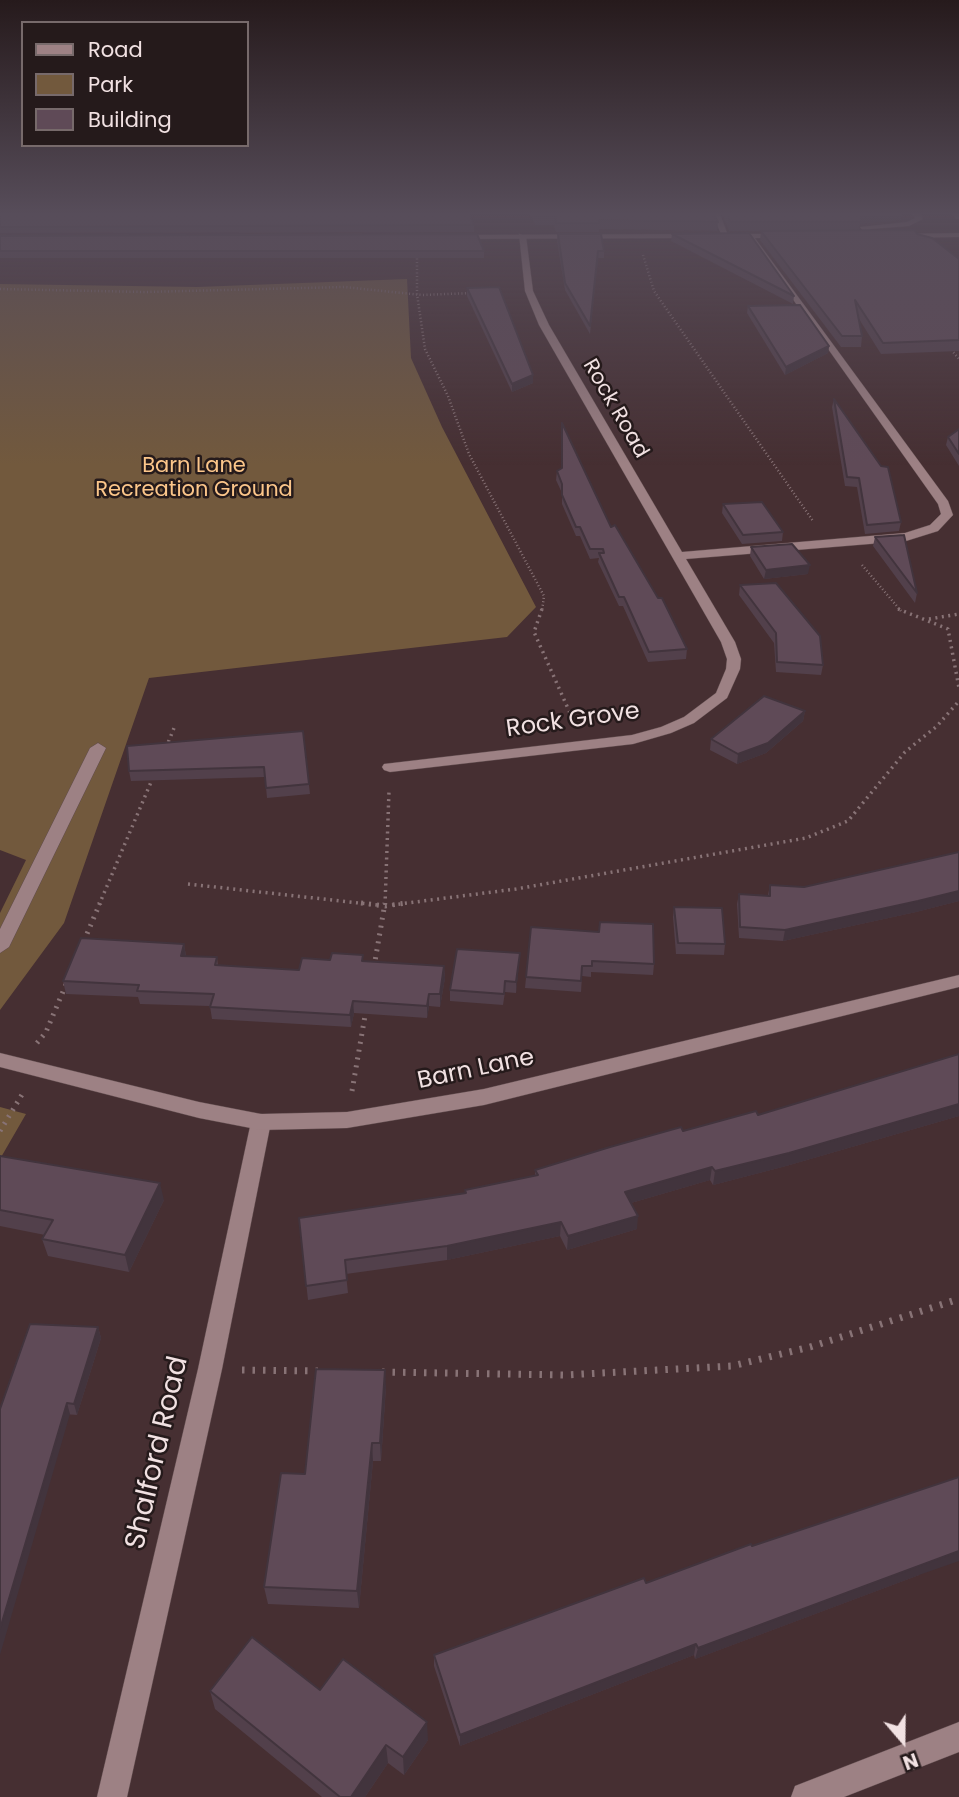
<!DOCTYPE html>
<style>
body{margin:0}
#map{position:relative;width:959px;height:1797px;overflow:hidden;background:#462f32;font-family:Poppins,sans-serif}
canvas{display:block}
.legend{position:absolute;left:21px;top:21px;width:228px;height:126px;box-sizing:border-box;background:#251a1b;border:2px solid #776a6b;margin:0;padding:9px 12px;list-style:none;font-size:21px;color:#f1e1e2}
.legend li{display:flex;align-items:center;gap:14px;height:35px}
.legend b{width:35px;border:2px solid #776a6b}
.north{position:absolute;left:868px;top:1706px;width:70px;height:70px;-webkit-text-stroke:5px #251a1b;paint-order:stroke;rotate:160deg;font-size:19px;font-weight:700;line-height:28px;text-align:center;color:#f1e1e2}
.north::after{content:'';display:block;margin:auto;width:24px;height:32px;background:#f1e1e2;clip-path:polygon(50% 0,100% 100%,50% 72%,0 100%)}
</style>
<div id="map">
<canvas width="959" height="1797"></canvas>
<ul class="legend">
<li><b style="height:9px;background:#9d8184"></b>Road</li>
<li><b style="height:19px;background:#72593d"></b>Park</li>
<li><b style="height:19px;background:#5f4a57"></b>Building</li>
</ul>
<div class="north">N</div>
</div>
<script>
const g = document.querySelector('canvas').getContext('2d');
g.lineJoin = 'round';
function fill(path, color) {
  g.fillStyle = color;
  g.fill(path, 'evenodd');
}
function shape(rows) {
  const path = new Path2D();
  for (const r of rows) {
    path.moveTo(r[0], r[1]);
    for (let i = 2; i < r.length; i += 2) path.lineTo(r[i], r[i + 1]);
  }
  return path;
}
function trace(path, color, width, dash) {
  g.strokeStyle = color;
  g.lineWidth = width;
  g.lineCap = dash ? 'butt' : 'round';
  g.setLineDash(dash || []);
  g.stroke(path);
}
function label(font, color, halo, rows, align = 'center') {
  g.font = font + ' Poppins,sans-serif';
  g.lineWidth = 5;
  g.setLineDash([]);
  g.textBaseline = 'middle';
  g.strokeStyle = halo;
  g.fillStyle = color;
  for (const [text, x, y, turn = 0] of rows) {
    g.save();
    g.translate(x, y);
    g.rotate((+turn || 0) * Math.PI / 180);
    g.textAlign = isNaN(turn) ? turn : align;
    if (halo) g.strokeText(text, 0, 0);
    g.fillText(text, 0, 0);
    g.restore();
  }
}
fill(shape([
 [407,279,411,358,442,427,536,607,507,637,149,678,64,923,0,1010,0,913,26,860,0,850,0,284,197,287],
 [0,1107,26,1114,0,1159]
]), '#72593d');
const service = shape([
 [912,214,920,214,923,219,909,226,870,229,874,238,868,238,860,227,907,222,915,218,912,214],
 [98,743,106,748,9,947,0,953,0,929,90,748,98,743]
]);
const minor = shape([
 [712,214,720,214,729,238,723,238,712,214],
 [519,234,526,236,533,291,549,325,682,552,905,533,930,525,941,514,938,504,748,236,752,234,948,501,953,515,938,531,906,541,686,559,735,642,741,659,740,669,727,698,694,723,671,733,633,744,390,772,384,770,382,767,384,764,632,735,661,727,684,717,716,693,726,669,727,659,721,642,539,325,525,291,519,234],
 [261,1114,268,1116,271,1122,222,1369,127,1797,97,1797,198,1369,251,1122,254,1116,261,1114],
 [959,1722,959,1752,844,1797,791,1797,795,1786,959,1722]
]);
const tertiary = shape([
 [953,214,959,214,959,219,956,219,953,214],
 [959,233,959,237,899,238,895,236,899,234,959,233],
 [693,234,696,238,455,239,451,237,455,235,693,234],
 [728,234,784,234,788,236,784,238,725,238,728,234],
 [959,975,959,987,484,1105,347,1128,261,1130,199,1118,0,1067,0,1053,199,1102,261,1114,347,1112,484,1089,959,975]
]);
trace(service, '#5f4b4d', 1);
trace(minor, '#5f4b4d', 1);
trace(tertiary, '#5f4b4d', 1);
trace(shape([
 [417,255,417,294,425,349,448,396,469,454,544,596,542,611],
 [643,255,654,291,813,521],
 [0,289,144,292,344,287,422,295,472,293],
 [949,347,959,359],
 [862,565,901,611]
]), '#887376', 2.5, [1, 2.5]);
trace(shape([
 [542,609,534,632,574,722],
 [898,609,948,629,959,688],
 [929,619,959,614],
 [166,748,174,728],
 [188,884,377,905],
 [99,905,154,775],
 [385,905,389,791],
 [392,905,516,889,806,838,848,821,905,752,937,726,959,701]
]), '#887376', 3.5, [2, 4.5]);
trace(shape([
 [361,903,385,906,406,903],
 [84,941,100,903],
 [374,967,385,903],
 [37,1043,46,1032,67,982],
 [352,1091,366,1010],
 [0,1131,23,1093]
]), '#887376', 5, [2, 6]);
trace(shape([
 [242,1370,321,1371],
 [382,1372,565,1375,732,1366,810,1347,959,1299]
]), '#887376', 7, [2.5, 8]);
fill(service, '#9d8184');
fill(minor, '#9d8184');
fill(tertiary, '#9d8184');
fill(shape([
 [0,214,474,225,474,232,0,233],
 [530,214,714,214,718,222,717,231,599,229,599,232,556,232,554,225,535,225],
 [722,214,902,214,901,220,860,224,859,230,917,234,959,259,959,351,881,354,859,319,862,336,861,347,841,347,760,240,761,231,729,231],
 [558,234,604,251,604,258,598,258,590,334,565,290,557,241],
 [672,234,794,296,793,304,671,241],
 [0,236,484,251,484,258,0,258],
 [467,288,533,383,512,392,467,296],
 [748,306,829,346,828,353,785,375,747,313],
 [834,399,901,522,899,531,865,534,857,487,845,486,832,407],
 [959,429,959,466,946,445,948,437],
 [557,471,611,527,687,649,686,659,648,662,623,606,619,606,598,562,599,558,590,559,580,536,576,536,562,504,562,493,556,480],
 [723,504,783,532,782,541,742,544,722,513],
 [875,537,917,593,915,603,873,546],
 [751,547,808,574,764,579,750,556],
 [740,585,823,665,821,675,776,672,774,643,739,595],
 [805,711,803,721,766,753,737,764,710,750,711,739],
 [303,731,310,794,267,798,265,777,131,781,129,771],
 [959,852,959,901,916,912,783,941,739,938,737,904,739,894,768,895,770,885,804,887],
 [674,907,725,944,724,955,676,954,673,917],
 [531,927,654,964,653,975,591,972,591,977,582,976,581,992,525,988],
 [184,944,186,956,217,957,218,965,299,970,330,960,363,955,363,961,444,966,445,978,440,1007,429,1006,427,1018,354,1013,351,1027,212,1019,210,1006,140,1004,138,997,66,994,63,981],
 [520,953,516,993,505,992,503,1005,450,1001,450,990],
 [959,1054,959,1116,786,1166,713,1185,710,1180,631,1203,637,1229,567,1250,560,1236,447,1260,346,1274,348,1293,308,1300,299,1218,465,1193,465,1190,535,1176,535,1170,683,1131,758,1115],
 [0,1156,164,1200,129,1272,48,1256,42,1239,45,1235,0,1226],
 [98,1327,101,1338,77,1415,0,1409],
 [386,1387,381,1461,373,1461,359,1608,268,1604,264,1587,305,1474],
 [752,1546,919,1575,695,1659,694,1655,460,1746,434,1666,434,1655],
 [320,1690,428,1740,404,1775,388,1763,365,1797,322,1797,215,1709,210,1691]
]), '#52404b');
fill(shape([
 [877,214,902,214,901,220,860,224,861,216],
 [829,346,828,353,785,375,786,367],
 [533,375,533,383,512,392,512,384],
 [810,565,808,574,764,579,766,570],
 [805,711,803,721,766,753,737,764,738,754],
 [959,891,959,901,916,912,783,941,785,930],
 [184,944,186,957,181,956],
 [520,953,519,964,516,993,516,982],
 [444,966,445,978,440,1007,440,994],
 [429,994,429,1006,427,1018,427,1006],
 [353,1001,354,1013,351,1027,350,1015],
 [959,1104,959,1116,786,1166,713,1185,715,1171],
 [712,1167,710,1180,624,1205,625,1192],
 [160,1183,164,1200,129,1272,125,1255],
 [638,1216,637,1229,567,1250,568,1236],
 [561,1222,560,1236,447,1260,447,1246],
 [98,1327,101,1338,77,1415,74,1404],
 [385,1370,386,1387,381,1461,380,1443],
 [67,1403,70,1414,0,1655,0,1629],
 [372,1443,373,1461,359,1608,357,1591],
 [959,1551,959,1561,919,1575,695,1659,698,1648],
 [696,1644,694,1655,460,1746,460,1735],
 [427,1722,428,1740,404,1775,403,1757],
 [386,1745,388,1763,365,1797,351,1797]
]), '#42343d');
const building = shape([
 [0,214,469,214,474,225,0,227,0,214],
 [534,214,714,214,718,222,599,220,599,223,556,223,555,216,535,216,534,214],
 [727,214,877,214,861,216,861,222,730,222,727,214],
 [914,230,917,234,932,238,959,259,959,340,883,343,855,300,862,336,842,336,761,231,914,230],
 [749,233,794,296,672,234,749,233],
 [477,234,484,251,0,251,0,236,477,234],
 [558,234,601,234,604,251,598,251,590,326,565,283,558,234],
 [499,287,533,375,512,384,467,288,499,287],
 [800,305,829,346,786,367,748,306,800,305],
 [834,399,881,466,888,467,901,522,867,525,859,478,847,477,834,399],
 [562,423,611,527,615,525,658,598,662,598,687,649,649,652,624,597,619,597,599,553,604,553,603,549,590,549,580,527,576,527,562,495,562,484,557,471,562,468,562,423],
 [959,429,959,454,948,437,959,429],
 [762,502,783,532,743,535,723,504,762,502],
 [904,535,917,593,875,537,904,535],
 [792,544,810,565,766,570,751,547,792,544],
 [776,583,820,636,823,665,777,662,776,633,740,585,776,583],
 [764,696,805,711,768,743,738,754,711,739,764,696],
 [303,731,309,784,266,788,264,767,129,771,127,746,303,731],
 [959,852,959,891,918,901,785,930,740,927,739,894,770,896,770,885,804,887,959,852],
 [674,907,722,908,725,944,678,943,674,907],
 [600,922,653,924,654,964,592,961,592,966,582,966,581,981,526,977,531,927,599,932,600,922],
 [81,938,184,944,181,956,217,957,215,965,299,970,302,958,330,960,332,953,363,955,362,961,444,966,440,994,429,994,427,1006,353,1001,350,1015,210,1007,214,994,137,991,139,985,63,981,81,938],
 [457,949,520,953,516,982,505,981,504,994,450,990,457,949],
 [959,1054,959,1104,789,1153,715,1171,712,1167,625,1192,638,1216,568,1236,561,1222,447,1246,345,1260,347,1280,306,1286,299,1218,466,1193,465,1190,538,1175,535,1170,610,1147,681,1127,683,1131,756,1111,758,1115,959,1054],
 [0,1156,160,1183,125,1255,42,1239,53,1220,0,1210,0,1156],
 [30,1324,98,1327,74,1404,67,1403,0,1629,0,1409,30,1324],
 [316,1369,385,1370,380,1443,372,1443,357,1591,264,1587,281,1473,305,1474,316,1369],
 [959,1477,959,1551,698,1648,696,1644,460,1735,434,1655,644,1578,646,1583,751,1544,752,1546,959,1477],
 [252,1637,320,1690,343,1659,427,1722,403,1757,386,1745,351,1797,340,1797,210,1691,252,1637]
]);
fill(building, '#5f4a57');
trace(building, '#42343d', 2);
const sky = g.createLinearGradient(0, 0, 0, 465);
sky.addColorStop(0, '#261a1c');
sky.addColorStop(0.46, '#574d5a');
sky.addColorStop(1, '#574d5a00');
g.fillStyle = sky;
g.fillRect(0, 0, 959, 465);
label('21px', '#f1e1e2', '#251a1b', [
 ["Rock Road",615,409,60]
]);
label('21px', '#fcc68a', '#251a1b', [
 ["Barn Lane",194,467],
 ["Recreation Ground",194,491]
]);
label('24px', '#f1e1e2', '#251a1b', [
 ["Rock Grove",573,721,-8],
 ["Barn Lane",476,1070,-12]
]);
label('28px', '#f1e1e2', '#251a1b', [
 ["Shalford Road",158,1453,-77]
]);
</script>
